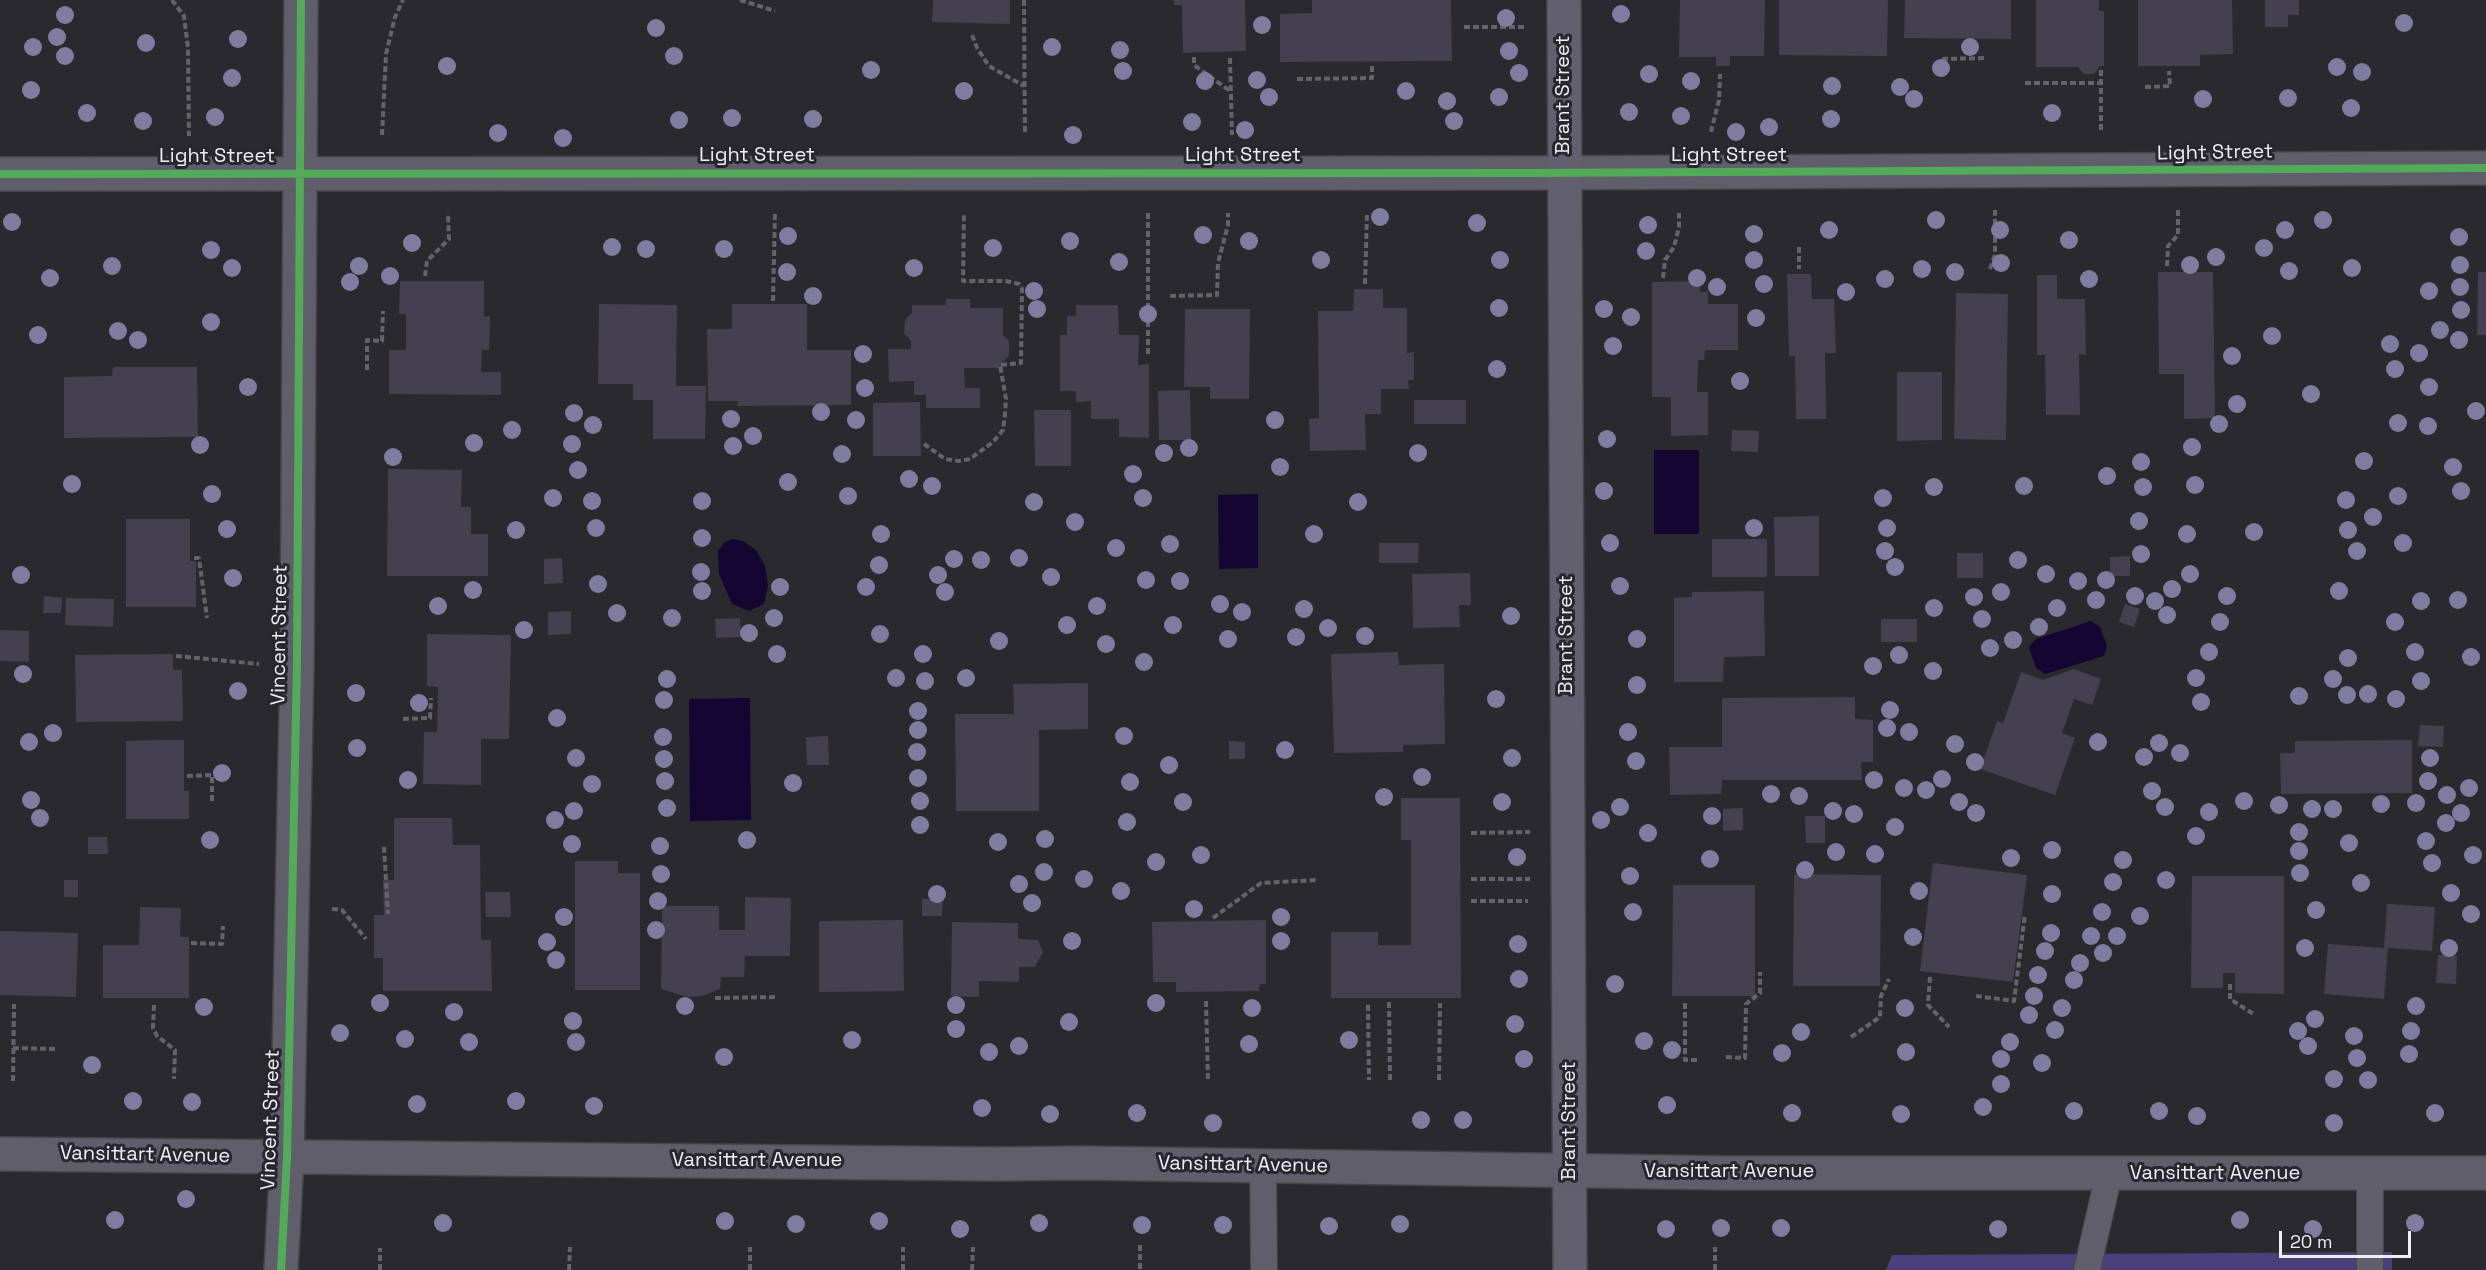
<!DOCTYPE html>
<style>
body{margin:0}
#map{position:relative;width:2486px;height:1270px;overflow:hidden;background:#29292e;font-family:"Space Grotesk",sans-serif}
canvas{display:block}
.scale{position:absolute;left:2279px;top:1231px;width:132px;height:27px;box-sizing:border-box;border:3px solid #ededf2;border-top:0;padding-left:8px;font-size:18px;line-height:21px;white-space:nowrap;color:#ededf2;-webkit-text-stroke:4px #282730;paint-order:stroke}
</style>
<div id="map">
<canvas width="2486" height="1270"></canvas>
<div class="scale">20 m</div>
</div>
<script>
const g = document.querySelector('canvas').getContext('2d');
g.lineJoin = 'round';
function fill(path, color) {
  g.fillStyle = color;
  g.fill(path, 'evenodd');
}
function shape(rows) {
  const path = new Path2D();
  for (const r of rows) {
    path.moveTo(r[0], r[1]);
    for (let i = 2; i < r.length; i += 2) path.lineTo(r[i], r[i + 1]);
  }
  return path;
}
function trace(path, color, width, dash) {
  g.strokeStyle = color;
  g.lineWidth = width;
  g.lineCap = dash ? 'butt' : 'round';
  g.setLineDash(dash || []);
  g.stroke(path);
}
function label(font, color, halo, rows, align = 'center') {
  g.font = font + ' "Space Grotesk",sans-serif';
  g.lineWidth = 6;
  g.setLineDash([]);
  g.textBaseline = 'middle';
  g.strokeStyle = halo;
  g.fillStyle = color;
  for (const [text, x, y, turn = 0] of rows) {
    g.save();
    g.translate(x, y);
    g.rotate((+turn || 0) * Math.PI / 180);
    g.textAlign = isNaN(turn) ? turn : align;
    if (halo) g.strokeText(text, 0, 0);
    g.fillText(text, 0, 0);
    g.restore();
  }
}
fill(shape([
 [2392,1252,2392,1270,1886,1270,1892,1255]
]), '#4a3f78');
fill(shape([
 [1654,450,1699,450,1699,534,1654,534],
 [1258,494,1258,568,1219,569,1218,495],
 [732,539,743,541,756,550,765,566,768,585,764,604,749,611,732,604,719,574,718,551,724,543],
 [2091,621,2100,627,2107,646,2104,656,2045,674,2036,668,2029,647,2036,639],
 [750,698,751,820,690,821,689,699]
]), '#140533');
fill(shape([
 [933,0,1010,0,1010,24,932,22],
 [1174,0,1245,0,1246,51,1183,53,1182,5,1174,5],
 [1312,0,1451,0,1452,61,1280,62,1280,14,1312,13],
 [1680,0,1765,0,1764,56,1730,56,1730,66,1716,66,1716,57,1679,57],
 [1779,0,1888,0,1887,56,1779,55],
 [1905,0,2011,0,2011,39,1904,38],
 [2036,0,2099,0,2099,11,2104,11,2104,66,2100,66,2094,74,2084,74,2078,67,2036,67],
 [2138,0,2232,0,2233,54,2200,55,2200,66,2138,66],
 [2265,0,2299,0,2299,15,2288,15,2288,27,2265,27],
 [2158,272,2213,272,2215,418,2184,419,2184,374,2159,374],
 [2478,272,2486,272,2486,335,2477,335],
 [1787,274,1811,274,1812,299,1834,299,1836,353,1825,353,1826,419,1796,419,1795,356,1789,356],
 [2037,275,2057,275,2057,299,2085,299,2086,355,2079,354,2080,415,2046,415,2045,355,2037,355],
 [400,281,484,281,484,317,490,316,489,350,482,350,481,372,501,372,501,395,389,394,389,350,406,350,406,314,399,314],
 [1700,281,1700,292,1708,292,1708,304,1738,304,1738,350,1705,350,1704,360,1698,360,1697,392,1708,392,1708,435,1671,436,1671,397,1652,397,1652,282],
 [1354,289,1383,289,1383,308,1407,308,1407,353,1414,352,1414,380,1408,380,1409,389,1381,389,1381,414,1365,414,1366,450,1310,451,1309,419,1319,418,1318,311,1353,311],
 [1956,293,2008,294,2006,440,1954,439],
 [946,299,970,299,970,308,1003,308,1003,335,1009,341,1009,356,1002,362,1002,368,964,368,965,388,980,388,980,408,926,408,926,395,914,395,914,381,889,382,888,349,911,349,911,341,904,333,905,320,912,313,912,305,945,305],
 [599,304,677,305,676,386,706,386,705,439,653,439,653,400,633,400,633,384,598,384],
 [732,304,807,304,807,350,851,350,851,405,737,406,738,401,708,401,707,329,732,329],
 [1076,305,1118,305,1119,335,1139,335,1138,365,1149,364,1149,438,1119,437,1119,419,1091,419,1091,401,1076,402,1076,391,1060,391,1060,335,1067,335,1067,316,1076,316],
 [1185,309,1250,309,1249,399,1210,399,1210,387,1184,387],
 [113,367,197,367,198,437,64,438,64,377,112,376],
 [1897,372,1942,372,1942,440,1897,441],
 [1190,390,1191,440,1159,440,1158,391],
 [1414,400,1466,400,1466,424,1414,424],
 [920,402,921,456,873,456,873,403],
 [1034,410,1071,410,1071,466,1035,466],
 [1732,430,1759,431,1758,452,1731,451],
 [388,469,462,470,461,507,471,507,471,534,488,534,488,576,387,576],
 [1819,516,1819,576,1775,576,1774,517],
 [126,519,190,519,190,561,196,561,196,607,126,607],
 [1712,539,1767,539,1767,577,1712,577],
 [1379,543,1419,543,1418,563,1379,563],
 [1957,553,1983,553,1983,578,1957,578],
 [2130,556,2130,576,2110,576,2110,557],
 [562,558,563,583,544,584,544,559],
 [1470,573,1471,605,1459,605,1460,627,1413,628,1412,574],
 [1764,591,1765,656,1724,657,1723,682,1674,682,1674,598,1692,597,1692,592],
 [44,596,62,598,61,613,43,613],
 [66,598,114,599,113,627,65,625],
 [2125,604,2140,609,2134,627,2119,622],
 [571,611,571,634,548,635,548,612],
 [740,618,741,637,716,638,715,619],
 [1881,619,1917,619,1917,642,1881,642],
 [0,630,29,631,29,662,0,661],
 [427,634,511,635,509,739,481,739,481,785,423,784,424,732,437,732,438,687,427,686],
 [1398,652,1399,665,1444,664,1445,744,1403,745,1403,752,1334,753,1331,654],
 [173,654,173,670,182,670,183,721,76,722,75,655],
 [2074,669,2101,679,2092,705,2074,699,2062,733,2075,738,2055,795,1980,769,1997,721,2003,723,2021,672,2043,680],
 [1088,683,1088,729,1039,730,1039,811,956,811,955,714,1014,714,1013,684],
 [1855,697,1855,719,1873,720,1873,762,1861,762,1862,780,1722,780,1721,794,1670,795,1669,747,1722,747,1722,698],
 [2420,725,2444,726,2443,747,2418,746],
 [828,736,829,765,807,765,806,737],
 [155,740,184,740,184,791,189,791,189,819,126,819,126,741],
 [2412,740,2412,793,2281,794,2280,753,2295,753,2295,741],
 [1229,741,1245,742,1245,759,1229,759],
 [1401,798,1460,798,1461,998,1331,998,1331,932,1378,932,1378,945,1411,945,1411,840,1401,840],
 [1743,808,1743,830,1723,831,1723,809],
 [1805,816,1825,816,1825,843,1806,843],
 [394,818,452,818,453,845,480,845,481,940,491,940,492,991,383,991,383,958,374,958,374,915,384,915,383,880,394,880],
 [88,837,107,837,108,854,88,854],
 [575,861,618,861,618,873,640,873,640,990,575,990],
 [1933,863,2027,875,2013,982,1920,971],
 [1794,874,1881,875,1880,986,1793,986],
 [2192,876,2284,876,2284,994,2235,993,2235,973,2223,973,2223,988,2191,988],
 [64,880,78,880,78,897,64,897],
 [1673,885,1755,885,1755,996,1672,996],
 [485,892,510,892,511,917,486,917],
 [745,897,791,898,790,956,745,956,744,977,721,977,720,989,702,996,687,997,661,989,662,906,719,906,719,930,745,930],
 [922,899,943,899,942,916,922,916],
 [2387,904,2435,907,2432,951,2388,948,2384,999,2324,994,2328,944,2384,948],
 [140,907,181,908,180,937,189,937,189,998,103,998,103,945,139,945],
 [903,920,904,991,819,992,819,921],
 [1266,920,1266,984,1260,984,1259,991,1176,992,1176,982,1153,982,1152,922],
 [952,922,1018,923,1018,939,1038,940,1043,952,1035,967,1019,967,1019,982,979,981,979,997,951,996],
 [0,931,78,933,76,997,0,995],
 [2438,955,2457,956,2456,984,2436,983]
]), '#444050');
const lane = shape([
 [1263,1166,1264,1270],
 [2087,1270,2109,1174],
 [2370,1270,2370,1174]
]);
const street = shape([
 [0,174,1534,173,2486,168],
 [281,1270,287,1157,297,663,301,0]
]);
const secondary = shape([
 [1564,0,1570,1270]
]);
const primary = shape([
 [0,1154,998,1164,1082,1163,1727,1173,2486,1173]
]);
trace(lane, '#454549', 28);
trace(street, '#454549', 36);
trace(secondary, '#454549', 36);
trace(primary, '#454549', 36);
trace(shape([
 [172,0,184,16,188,48,189,136],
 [740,0,775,11],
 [1024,0,1025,135],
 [1464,27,1524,27],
 [972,35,977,48,989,66,1024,86],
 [1194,57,1194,65,1230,91],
 [1230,58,1232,135],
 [1942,59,1986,58],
 [2101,70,2101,132],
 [1297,79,1372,78,1372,66],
 [2025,83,2101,83],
 [2145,87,2170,86,2169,71],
 [1711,132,1719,100,1720,74],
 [382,135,386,54,395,17,403,0],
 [1799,247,1799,269],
 [2167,266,2168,246,2178,235,2178,208],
 [1990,269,1995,255,1995,210],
 [425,276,427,261,449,239,448,213],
 [1663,278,1665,260,1674,247,1679,227,1679,213],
 [1365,284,1367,213],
 [1170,296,1217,295,1218,263,1228,225,1228,213],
 [773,301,775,212],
 [1148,354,1148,213],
 [367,370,367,340,382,341,383,311],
 [924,444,945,459,959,461,970,459,993,442,1003,430,1005,414,1006,399,1000,365,1021,363,1022,289,1019,284,1006,281,963,281,964,213],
 [194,558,199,558,207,618],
 [176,656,259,664],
 [403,719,430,718,431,698],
 [187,776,212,775,212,804],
 [1471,833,1530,832],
 [384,847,388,914],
 [1471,879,1530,879],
 [1471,901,1528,901],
 [332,909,342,910,366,939],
 [1213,918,1261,883,1317,880],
 [191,943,222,944,223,926],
 [1930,977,1928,1005,1949,1027],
 [2230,984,2230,999,2255,1015],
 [1976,996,2014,1001,2025,914],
 [715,998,777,997],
 [1206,1001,1208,1081],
 [1389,1002,1390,1081],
 [1685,1003,1685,1060,1700,1060],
 [154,1005,153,1028,157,1036,175,1050,174,1079],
 [1368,1005,1369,1080],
 [1851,1037,1880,1017,1881,996,1889,979],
 [13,1048,56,1049],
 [1726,1057,1745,1058,1746,1004,1760,993,1760,972],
 [1439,1080,1440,1003],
 [13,1081,14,1004],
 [1140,1245,1140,1270],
 [380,1270,380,1248],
 [569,1270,570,1247],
 [750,1270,750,1247],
 [903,1270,903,1247],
 [972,1270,973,1247],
 [1715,1270,1715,1247]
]), '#64626c', 4, [6, 3]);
trace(lane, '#605e6b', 26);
trace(street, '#605e6b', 33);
trace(secondary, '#62606f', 33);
trace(primary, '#5f5e6a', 33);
trace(shape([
 [0,174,1534,173,2486,168],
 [281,1270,287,1157,297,663,301,0]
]), '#51ab58', 8);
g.fillStyle = '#807ca0';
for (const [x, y] of [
 [1621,14],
 [65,15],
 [1506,18],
 [2404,23],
 [1262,25],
 [656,28],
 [57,37],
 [238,39],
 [146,43],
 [33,47],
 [1052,47],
 [1970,47],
 [1120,50],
 [1509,51],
 [65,56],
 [674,56],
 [447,66],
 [2337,67],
 [1941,68],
 [871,70],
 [1123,71],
 [2362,72],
 [1519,73],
 [1649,74],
 [232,78],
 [1257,80],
 [1205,81],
 [1691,81],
 [1832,86],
 [1900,87],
 [31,90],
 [964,91],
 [1406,91],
 [1269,97],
 [1499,97],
 [2288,98],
 [1914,99],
 [2203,99],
 [1447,101],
 [2351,108],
 [1629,112],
 [87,113],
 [2052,113],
 [1681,116],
 [215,117],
 [732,118],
 [813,119],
 [1831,119],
 [679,120],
 [143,121],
 [1454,121],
 [1192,122],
 [1769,127],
 [1245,130],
 [1736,132],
 [498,133],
 [1073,135],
 [563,138],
 [1380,217],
 [1936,220],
 [2323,220],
 [12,222],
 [1477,223],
 [1648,225],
 [1829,230],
 [2000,230],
 [2285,230],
 [1754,234],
 [1203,235],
 [788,236],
 [2459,237],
 [2069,240],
 [1070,241],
 [1249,241],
 [412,243],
 [612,247],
 [993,248],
 [2264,248],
 [646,249],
 [724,249],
 [211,250],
 [1646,251],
 [2216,257],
 [1321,260],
 [1500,260],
 [1754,260],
 [1119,262],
 [2001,263],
 [2190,265],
 [2460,265],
 [112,266],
 [359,266],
 [232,268],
 [914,268],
 [2352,268],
 [1922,269],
 [2289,271],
 [787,272],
 [1955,272],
 [390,276],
 [50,278],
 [1697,278],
 [1885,279],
 [2089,279],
 [350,282],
 [1764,284],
 [1717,287],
 [2460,287],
 [1034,291],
 [2429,291],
 [1846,292],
 [813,296],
 [1499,308],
 [1037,309],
 [1604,309],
 [2461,310],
 [1148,314],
 [1631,317],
 [1756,318],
 [211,322],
 [2440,330],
 [118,331],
 [38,335],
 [2272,336],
 [138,340],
 [2459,340],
 [2390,344],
 [1613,346],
 [2419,353],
 [863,354],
 [2232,356],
 [1497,369],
 [2395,369],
 [1740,381],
 [248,387],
 [2429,387],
 [865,388],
 [2311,394],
 [2237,404],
 [2476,411],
 [821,412],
 [574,413],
 [731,419],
 [856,420],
 [1275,420],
 [2398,423],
 [2219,424],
 [593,425],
 [2428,426],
 [512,430],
 [753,436],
 [1607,439],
 [474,443],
 [572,444],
 [200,445],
 [733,446],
 [2192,447],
 [1189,448],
 [1164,453],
 [1418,453],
 [842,454],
 [393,457],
 [2364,461],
 [2141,462],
 [1280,467],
 [2453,467],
 [578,470],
 [1133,474],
 [2107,476],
 [909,479],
 [788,482],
 [72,484],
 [2195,485],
 [932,486],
 [2024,486],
 [1934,487],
 [2143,487],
 [1604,491],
 [2461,491],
 [212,494],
 [848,496],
 [2398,496],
 [553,498],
 [1143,498],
 [1883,498],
 [2346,500],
 [592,501],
 [702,501],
 [1034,502],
 [1358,502],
 [2373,517],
 [2139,521],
 [1075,522],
 [596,528],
 [1754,528],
 [1887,528],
 [227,529],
 [516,530],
 [2348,530],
 [2254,532],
 [881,534],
 [1314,534],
 [2187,534],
 [702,538],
 [1610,543],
 [2403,543],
 [1170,544],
 [1116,548],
 [1885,551],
 [2357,551],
 [2141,554],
 [1019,558],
 [954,559],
 [981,560],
 [2018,560],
 [879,565],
 [1895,567],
 [701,572],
 [2046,574],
 [2190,574],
 [21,575],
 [938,575],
 [1051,577],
 [233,578],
 [1146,580],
 [2106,580],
 [1180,581],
 [2078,581],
 [598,584],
 [1620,586],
 [780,587],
 [866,587],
 [2172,589],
 [473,590],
 [702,591],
 [2339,591],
 [945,592],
 [2001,592],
 [2135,596],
 [2227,596],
 [1974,597],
 [2096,600],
 [2458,600],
 [2155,601],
 [2421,601],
 [1220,604],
 [438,606],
 [1097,606],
 [1934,608],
 [2057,608],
 [1304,609],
 [1242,612],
 [617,613],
 [2167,615],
 [1511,616],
 [672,618],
 [774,618],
 [1982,619],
 [2220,622],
 [2395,622],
 [1067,625],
 [1173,625],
 [2039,627],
 [1328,628],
 [524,630],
 [749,633],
 [880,634],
 [1365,636],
 [1296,637],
 [1228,639],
 [1637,639],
 [2013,640],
 [999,641],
 [1106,644],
 [1990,648],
 [2209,652],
 [2415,652],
 [777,654],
 [923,654],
 [1899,655],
 [2471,657],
 [2348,658],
 [1144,662],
 [1873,666],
 [1933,671],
 [23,674],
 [896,678],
 [966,678],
 [2196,678],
 [667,679],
 [2333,679],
 [925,681],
 [2421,681],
 [1637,685],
 [238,691],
 [356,693],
 [2368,694],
 [2347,695],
 [2299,696],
 [1496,699],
 [2396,699],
 [664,700],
 [2201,702],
 [419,703],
 [1890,710],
 [918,711],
 [557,718],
 [1887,728],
 [918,730],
 [1628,732],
 [1909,732],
 [53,733],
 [1124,736],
 [663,737],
 [29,742],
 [2098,742],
 [2159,743],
 [1955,744],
 [357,748],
 [1285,750],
 [917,752],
 [2180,753],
 [2144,757],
 [576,758],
 [1512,758],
 [2430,758],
 [664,759],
 [1636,761],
 [1975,762],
 [1169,765],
 [222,773],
 [1422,777],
 [918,778],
 [1942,779],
 [408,780],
 [1874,780],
 [665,781],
 [2428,781],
 [1130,782],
 [793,783],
 [592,784],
 [1904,788],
 [2469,788],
 [1926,790],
 [2152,791],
 [1771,794],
 [2447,795],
 [1799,796],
 [1384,797],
 [31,800],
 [920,801],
 [2244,801],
 [1183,802],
 [1502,802],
 [1959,802],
 [2416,803],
 [2381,804],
 [2279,805],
 [1620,807],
 [2165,807],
 [667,808],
 [2312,809],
 [2333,809],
 [574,811],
 [1833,811],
 [2209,812],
 [1976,813],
 [2461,813],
 [1854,814],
 [1712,816],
 [40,818],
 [555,820],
 [1601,820],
 [1127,822],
 [2446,823],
 [920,825],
 [1895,827],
 [2299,832],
 [1648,833],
 [2196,836],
 [1045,839],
 [210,840],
 [747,840],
 [2426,841],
 [998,842],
 [2349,843],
 [572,844],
 [660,846],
 [2052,850],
 [2299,851],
 [1836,852],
 [1875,854],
 [1201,855],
 [2473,855],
 [1517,857],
 [2011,858],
 [1710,859],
 [2123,860],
 [1156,862],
 [2432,863],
 [1805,870],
 [1044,872],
 [2300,873],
 [661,874],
 [1630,876],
 [1084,879],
 [2166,880],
 [2113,882],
 [2361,883],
 [1019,884],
 [1121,891],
 [1919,891],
 [2451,893],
 [937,894],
 [2052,894],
 [658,901],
 [1032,903],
 [1194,909],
 [2316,910],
 [1633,912],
 [2102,912],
 [2471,914],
 [2140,916],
 [564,917],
 [1281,917],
 [656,930],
 [2051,933],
 [2091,936],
 [2117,936],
 [1913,937],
 [1072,941],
 [1281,941],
 [547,942],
 [1518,944],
 [2305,948],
 [2449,948],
 [2045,951],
 [2103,953],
 [556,960],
 [2080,963],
 [2038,975],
 [1519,979],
 [2074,980],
 [1615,984],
 [2034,996],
 [380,1003],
 [1156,1003],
 [956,1005],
 [685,1006],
 [2416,1006],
 [204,1007],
 [1252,1008],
 [1905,1008],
 [2062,1008],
 [454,1012],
 [2029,1015],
 [2315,1019],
 [573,1021],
 [1069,1022],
 [1515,1024],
 [956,1029],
 [2055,1030],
 [2298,1031],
 [2411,1031],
 [1801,1032],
 [340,1033],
 [2354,1036],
 [405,1039],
 [852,1040],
 [1349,1040],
 [1644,1041],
 [469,1042],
 [576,1042],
 [2010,1042],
 [1249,1044],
 [1019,1046],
 [2308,1046],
 [1672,1050],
 [989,1052],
 [1906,1052],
 [1782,1053],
 [2409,1054],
 [724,1057],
 [2357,1058],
 [1524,1059],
 [2001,1059],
 [2042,1063],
 [92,1065],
 [2334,1079],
 [2368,1080],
 [2001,1084],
 [133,1101],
 [516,1101],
 [192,1102],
 [417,1104],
 [1667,1105],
 [594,1106],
 [1983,1107],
 [982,1108],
 [2074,1111],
 [2159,1111],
 [1137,1113],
 [1792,1113],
 [2435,1113],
 [1050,1114],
 [1901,1114],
 [2197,1116],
 [1421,1120],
 [1463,1120],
 [1213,1123],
 [2334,1123],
 [186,1199],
 [115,1220],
 [2240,1220],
 [725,1221],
 [879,1221],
 [443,1223],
 [1039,1223],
 [2415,1223],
 [796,1224],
 [1400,1224],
 [1142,1225],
 [1223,1225],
 [1329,1226],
 [1721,1228],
 [1781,1228],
 [960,1229],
 [1666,1229],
 [1998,1229],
 [2313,1229]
]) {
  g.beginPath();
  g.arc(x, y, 9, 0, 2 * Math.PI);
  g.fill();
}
label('20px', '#ededf2', '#282730', [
 ["Brant Street",1564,95,-90],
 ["Light Street",2215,153,-1],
 ["Light Street",757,156],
 ["Light Street",1243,156],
 ["Light Street",1729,156],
 ["Light Street",217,157],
 ["Vincent Street",280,635,-89],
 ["Brant Street",1567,635,-90],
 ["Vincent Street",271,1120,-88],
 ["Brant Street",1570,1121,-90],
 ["Vansittart Avenue",145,1155,1],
 ["Vansittart Avenue",757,1161],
 ["Vansittart Avenue",1243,1165,1],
 ["Vansittart Avenue",1729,1172],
 ["Vansittart Avenue",2215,1174]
]);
</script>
